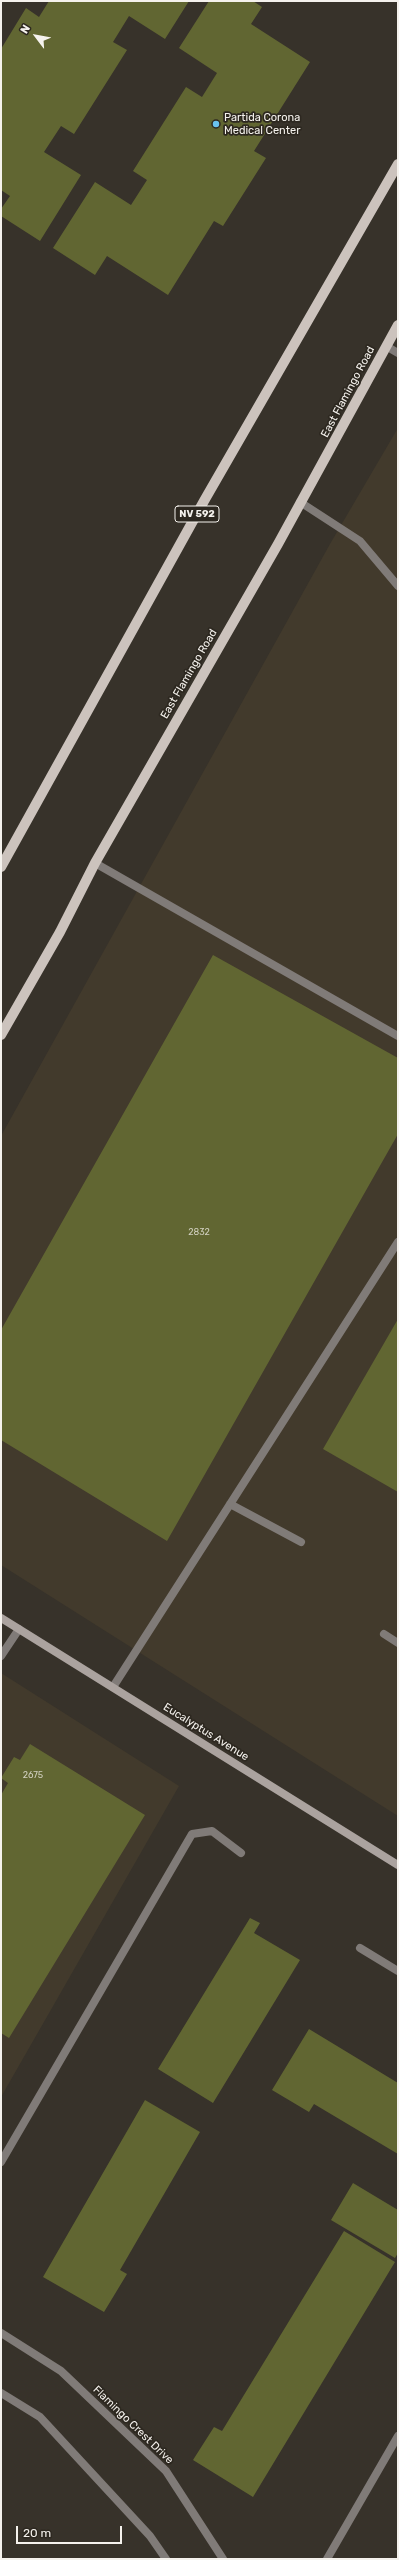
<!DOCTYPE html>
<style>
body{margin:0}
#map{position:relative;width:399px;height:2560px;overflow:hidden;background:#37322a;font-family:Rubik,sans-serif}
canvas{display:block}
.frame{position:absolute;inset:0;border:2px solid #f5f2ed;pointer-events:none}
.north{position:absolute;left:16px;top:16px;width:40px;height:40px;-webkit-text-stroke:3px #2d2820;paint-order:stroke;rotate:302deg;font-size:11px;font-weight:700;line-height:16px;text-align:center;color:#f5f2ed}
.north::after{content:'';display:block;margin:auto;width:14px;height:18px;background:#f5f2ed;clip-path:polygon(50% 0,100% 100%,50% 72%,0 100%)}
.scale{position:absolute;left:16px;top:2526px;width:106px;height:18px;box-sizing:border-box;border:2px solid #f5f2ed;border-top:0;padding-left:5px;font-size:12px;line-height:14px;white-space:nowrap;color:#f5f2ed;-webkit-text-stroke:3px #2d2820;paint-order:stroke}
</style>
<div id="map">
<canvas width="399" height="2560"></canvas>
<div class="frame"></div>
<div class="north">N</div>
<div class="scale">20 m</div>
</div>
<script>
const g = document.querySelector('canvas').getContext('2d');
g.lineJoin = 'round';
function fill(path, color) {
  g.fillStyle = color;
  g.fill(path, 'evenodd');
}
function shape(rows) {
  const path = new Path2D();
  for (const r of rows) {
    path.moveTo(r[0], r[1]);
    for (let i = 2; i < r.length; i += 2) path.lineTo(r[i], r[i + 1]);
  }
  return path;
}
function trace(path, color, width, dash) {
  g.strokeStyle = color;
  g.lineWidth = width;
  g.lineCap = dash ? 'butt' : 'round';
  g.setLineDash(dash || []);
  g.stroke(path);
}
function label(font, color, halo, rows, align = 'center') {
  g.font = font + ' Rubik,sans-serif';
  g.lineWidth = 3.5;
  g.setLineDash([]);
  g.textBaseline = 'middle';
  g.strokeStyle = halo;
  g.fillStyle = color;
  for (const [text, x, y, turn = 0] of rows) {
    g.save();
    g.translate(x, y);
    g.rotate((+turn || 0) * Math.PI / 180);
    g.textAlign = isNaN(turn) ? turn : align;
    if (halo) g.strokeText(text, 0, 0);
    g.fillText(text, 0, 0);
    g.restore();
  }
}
fill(shape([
 [398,428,398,1816,1,1565,1,1136,330,544],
 [1,1673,179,1786,1,2097]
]), '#423a2c');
fill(shape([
 [49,1,189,1,165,39,129,16,113,42,127,50,74,134,61,126,44,152,81,175,40,241,1,216,1,209,10,196,1,190,1,49,26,8,39,17],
 [209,1,253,1,262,7,251,24,310,62,254,151,266,158,223,226,214,221,168,295,107,256,95,275,53,248,95,182,131,205,147,180,133,171,186,87,202,97,217,73,179,48],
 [213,955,398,1058,398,1134,167,1541,1,1440,1,1330],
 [398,1319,398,1492,323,1449],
 [30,1744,145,1815,9,2038,1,2033,1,1795,8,1783,1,1778,14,1757,20,1760],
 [250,1918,260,1923,254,1933,300,1960,213,2103,158,2069],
 [309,2029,398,2083,398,2154,314,2104,309,2112,272,2090],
 [145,2100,200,2132,120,2270,127,2274,104,2312,43,2277],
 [353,2183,398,2210,398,2253,395,2258,331,2220],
 [344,2231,395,2262,253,2497,193,2460,214,2427,222,2431]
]), '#616632');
trace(shape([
 [386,346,398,353],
 [300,502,360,541,398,586],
 [95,863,398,1036],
 [230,1504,301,1542],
 [384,1634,398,1643],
 [1,1656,19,1629],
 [113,1687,398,1242],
 [360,1948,398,1971],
 [1,2162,192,1834,212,1831,241,1853],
 [327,2559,398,2436]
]), '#807b78', 8);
trace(shape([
 [1,2333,61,2371,166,2471,223,2559],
 [1,2393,40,2417,150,2536,166,2559]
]), '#807b78', 8);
trace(shape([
 [1,1618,398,1865]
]), '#aba39f', 8);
trace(shape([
 [1,867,204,501,398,164],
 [1,1035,60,932,95,863,278,544,398,325]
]), '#ccc3bd', 10);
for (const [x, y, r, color] of [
 [216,124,4,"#6ac3f1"]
]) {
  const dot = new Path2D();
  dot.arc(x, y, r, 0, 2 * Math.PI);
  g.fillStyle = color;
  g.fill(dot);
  trace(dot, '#2d2820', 1.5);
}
label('9px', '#d0cfbe', null, [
 ["2832",199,1232],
 ["2675",33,1775]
]);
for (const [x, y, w] of [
 [197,514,44]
]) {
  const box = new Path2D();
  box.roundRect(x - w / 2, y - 8, w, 16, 3);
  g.fillStyle = '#2d2820';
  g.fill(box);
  trace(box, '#f5f2ed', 1);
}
label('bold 10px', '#f5f2ed', null, [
 ["NV 592",197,514]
]);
label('11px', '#f5f2ed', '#2d2820', [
 ["Partida Corona",224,118],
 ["Medical Center",224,131]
], 'left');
label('11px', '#f5f2ed', '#2d2820', [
 ["East Flamingo Road",348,392,-62],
 ["East Flamingo Road",189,674,-60],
 ["Eucalyptus Avenue",206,1732,32],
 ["Flamingo Crest Drive",133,2425,44]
]);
</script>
